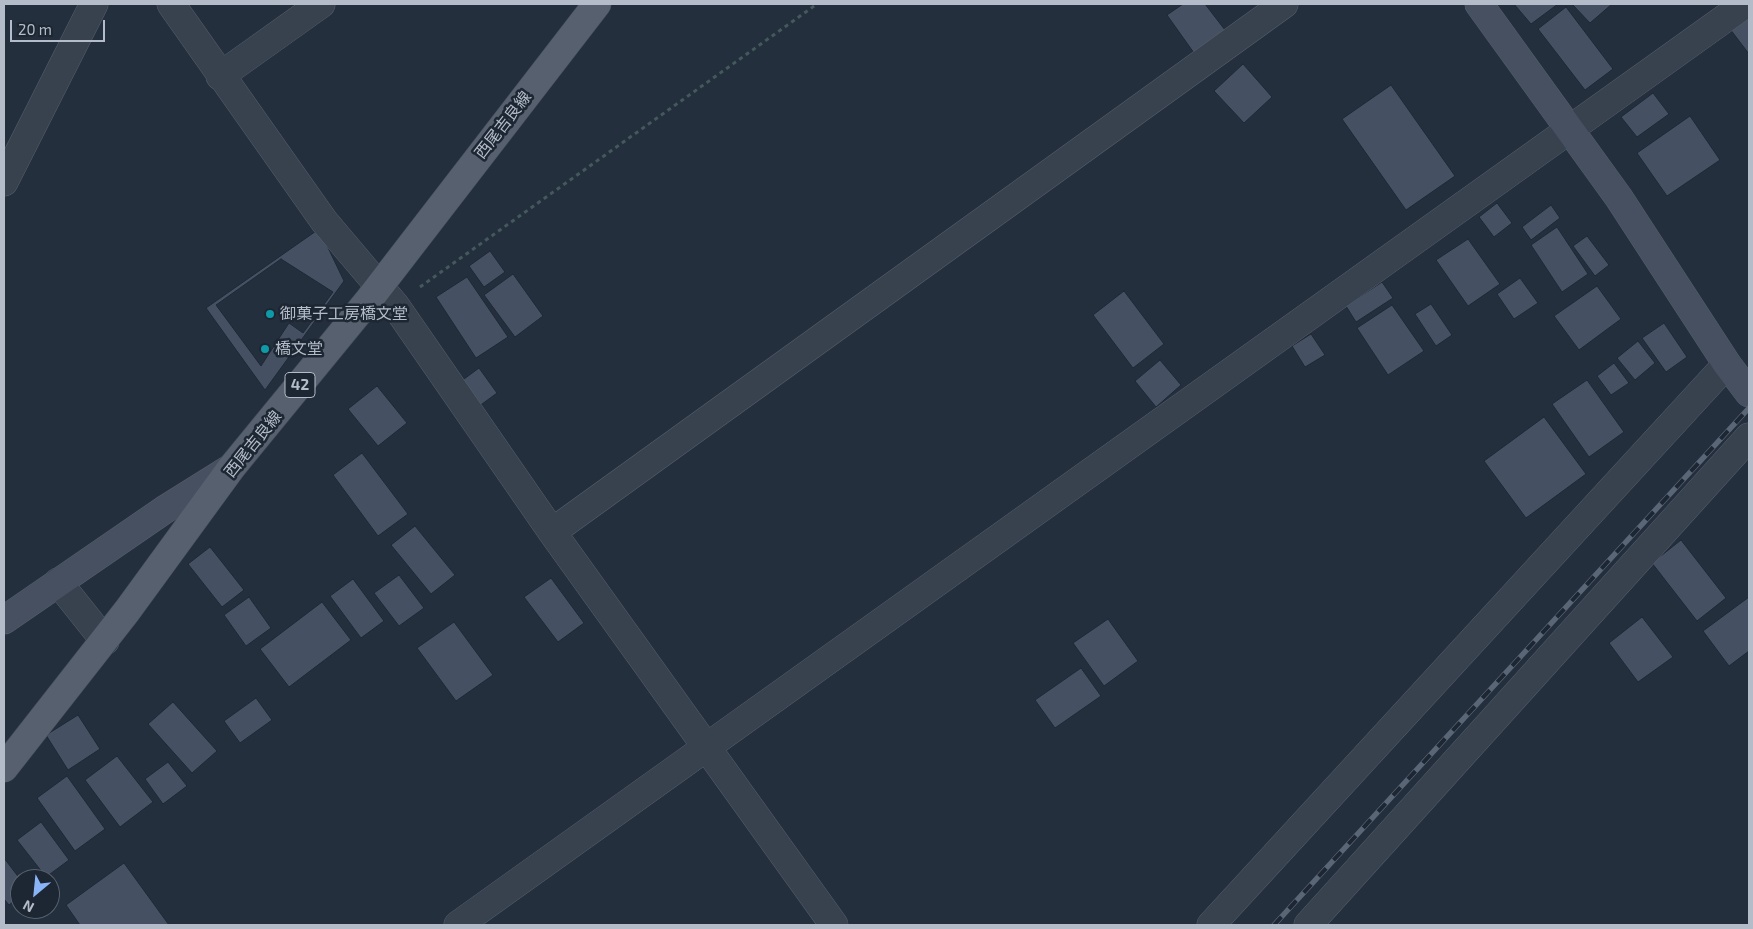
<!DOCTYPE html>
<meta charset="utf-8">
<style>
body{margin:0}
#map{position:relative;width:1753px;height:929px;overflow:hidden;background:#242f3e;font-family:"Exo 2",sans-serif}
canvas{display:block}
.frame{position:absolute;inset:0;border:5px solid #b4bcc9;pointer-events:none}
.north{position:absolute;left:10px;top:869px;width:50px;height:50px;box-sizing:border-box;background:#1d2633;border:1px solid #59626f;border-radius:50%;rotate:208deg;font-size:14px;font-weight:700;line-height:20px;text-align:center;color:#b4bcc9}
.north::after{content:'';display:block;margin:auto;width:18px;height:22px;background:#8ab4f8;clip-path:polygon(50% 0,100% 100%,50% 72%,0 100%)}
.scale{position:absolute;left:10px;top:20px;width:95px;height:22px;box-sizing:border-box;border:2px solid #b4bcc9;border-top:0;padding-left:6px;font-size:15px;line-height:18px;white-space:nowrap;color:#b4bcc9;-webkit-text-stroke:4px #1d2633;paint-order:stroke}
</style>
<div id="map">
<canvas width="1753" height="929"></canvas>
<div class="frame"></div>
<div class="north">N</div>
<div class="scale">20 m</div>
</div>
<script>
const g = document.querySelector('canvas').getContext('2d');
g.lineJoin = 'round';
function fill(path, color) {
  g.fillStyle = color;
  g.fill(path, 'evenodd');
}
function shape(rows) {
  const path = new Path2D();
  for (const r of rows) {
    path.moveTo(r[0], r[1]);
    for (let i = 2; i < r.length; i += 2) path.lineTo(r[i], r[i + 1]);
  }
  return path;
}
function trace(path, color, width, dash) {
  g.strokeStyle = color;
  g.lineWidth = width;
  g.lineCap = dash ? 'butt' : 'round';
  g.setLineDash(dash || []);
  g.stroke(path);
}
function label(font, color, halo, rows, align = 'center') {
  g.font = font + ' "Exo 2","Noto Sans JP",sans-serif';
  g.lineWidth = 5;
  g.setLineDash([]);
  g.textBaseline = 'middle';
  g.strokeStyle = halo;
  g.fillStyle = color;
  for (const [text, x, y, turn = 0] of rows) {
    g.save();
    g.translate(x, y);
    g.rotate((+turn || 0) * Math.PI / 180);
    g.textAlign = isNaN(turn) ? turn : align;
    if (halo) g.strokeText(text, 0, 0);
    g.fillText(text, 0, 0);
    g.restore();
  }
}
const building = shape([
 [1183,4,1205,4,1225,30,1194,53,1167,15,1183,4],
 [1514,4,1558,4,1531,24,1514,4],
 [1572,4,1612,4,1590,23,1572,4],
 [1566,7,1613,69,1585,90,1538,29,1566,7],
 [1749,14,1749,54,1730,29,1749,14],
 [1243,64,1272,97,1244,123,1214,91,1243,64],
 [1391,85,1455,176,1406,210,1342,119,1391,85],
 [1653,93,1669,114,1637,137,1621,117,1653,93],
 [1690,116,1720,160,1667,196,1637,153,1690,116],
 [1497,203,1512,223,1494,237,1479,217,1497,203],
 [1551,205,1560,218,1531,240,1522,227,1551,205],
 [1557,227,1588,274,1562,292,1531,245,1557,227],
 [319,229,344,281,265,390,206,308,319,229],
 [1587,236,1609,265,1595,276,1573,246,1587,236],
 [1468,239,1500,284,1468,306,1436,260,1468,239],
 [490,251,505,272,484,287,469,266,490,251],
 [281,259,333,292,303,333,289,323,261,366,216,305,281,259],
 [513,274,543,316,515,337,484,295,513,274],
 [467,277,508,337,476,358,436,297,467,277],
 [1520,278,1538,303,1514,319,1497,294,1520,278],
 [1382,282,1393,298,1356,322,1346,306,1382,282],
 [1597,286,1621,319,1579,350,1554,316,1597,286],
 [1124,291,1164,344,1133,368,1093,315,1124,291],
 [1431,304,1452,335,1436,346,1415,314,1431,304],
 [1392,305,1424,351,1388,375,1357,328,1392,305],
 [1664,323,1687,357,1666,372,1642,338,1664,323],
 [1311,334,1325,355,1305,367,1292,346,1311,334],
 [1638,341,1655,363,1635,380,1617,358,1638,341],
 [1160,360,1181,385,1156,407,1135,381,1160,360],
 [1614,363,1629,383,1611,395,1597,376,1614,363],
 [479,368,497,393,478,407,460,382,479,368],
 [1587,380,1624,432,1589,457,1552,404,1587,380],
 [377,386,407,423,378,446,348,409,377,386],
 [1544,417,1586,474,1526,518,1484,461,1544,417],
 [362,453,408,514,378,536,333,475,362,453],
 [415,526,455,575,431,594,391,545,415,526],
 [1681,540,1726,598,1697,621,1652,563,1681,540],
 [210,547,244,590,222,607,188,564,210,547],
 [399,575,424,608,399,626,374,593,399,575],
 [551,578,584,623,558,642,524,597,551,578],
 [353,579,384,621,361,638,330,596,353,579],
 [249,597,271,628,246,646,224,615,249,597],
 [1749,597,1749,651,1729,666,1703,631,1749,597],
 [322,602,351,640,289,687,260,649,322,602],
 [1642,617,1673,657,1638,682,1609,643,1642,617],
 [1108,619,1138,661,1104,686,1073,643,1108,619],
 [454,622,493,675,456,701,417,648,454,622],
 [1081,668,1101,696,1055,728,1035,700,1081,668],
 [256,698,272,720,240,743,224,721,256,698],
 [173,702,217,751,192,773,148,724,173,702],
 [78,715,100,749,68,770,46,735,78,715],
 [117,756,153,802,120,827,85,780,117,756],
 [168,762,187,786,163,804,145,779,168,762],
 [67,776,105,829,75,851,37,798,67,776],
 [41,822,69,860,46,877,17,840,41,822],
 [4,858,20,879,20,896,9,905,4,899,4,858],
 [124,863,169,925,80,925,66,905,124,863]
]);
fill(building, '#455162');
trace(building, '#1f2835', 1);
const street = shape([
 [171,4,324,221,395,305,552,532,834,925],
 [220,76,321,4],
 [4,182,94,4],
 [552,532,1284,4],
 [58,582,105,641],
 [458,925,1745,4],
 [1211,925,1727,364],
 [1308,925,1749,437]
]);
const secondary = shape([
 [1479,4,1619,198,1727,364,1749,393],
 [4,620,167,508,231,468]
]);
const primary = shape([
 [4,768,127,611,232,467,368,301,597,4]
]);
trace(street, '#565f6c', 29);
trace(secondary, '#565f6c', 29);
trace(primary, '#414a57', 29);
trace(shape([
 [420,287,817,4]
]), '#44595c', 3, [4, 4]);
trace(street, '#38414e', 28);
trace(secondary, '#465061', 28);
trace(primary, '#56606e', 28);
const rail = shape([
 [1274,925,1749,408]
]);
trace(rail, '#5a6575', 5.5);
trace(rail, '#1d2633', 4, [11]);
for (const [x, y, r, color] of [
 [270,314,5,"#0f9aa8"],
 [265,349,5,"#0f9aa8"]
]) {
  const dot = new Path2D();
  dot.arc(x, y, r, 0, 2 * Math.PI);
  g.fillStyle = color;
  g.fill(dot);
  trace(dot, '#1d2633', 2);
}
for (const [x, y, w] of [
 [300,385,30]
]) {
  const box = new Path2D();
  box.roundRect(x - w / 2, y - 12.5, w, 25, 4);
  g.fillStyle = '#1d2633';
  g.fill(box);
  trace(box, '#b4bcc9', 1);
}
label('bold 15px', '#b4bcc9', null, [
 ["42",300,385]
]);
label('16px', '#b4bcc9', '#1d2633', [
 ["西尾吉良線",503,125,-52],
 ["西尾吉良線",253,444,-51]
]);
label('16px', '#b4bcc9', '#1d2633', [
 ["御菓子工房橋文堂",280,314],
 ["橋文堂",275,349]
], 'left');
</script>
